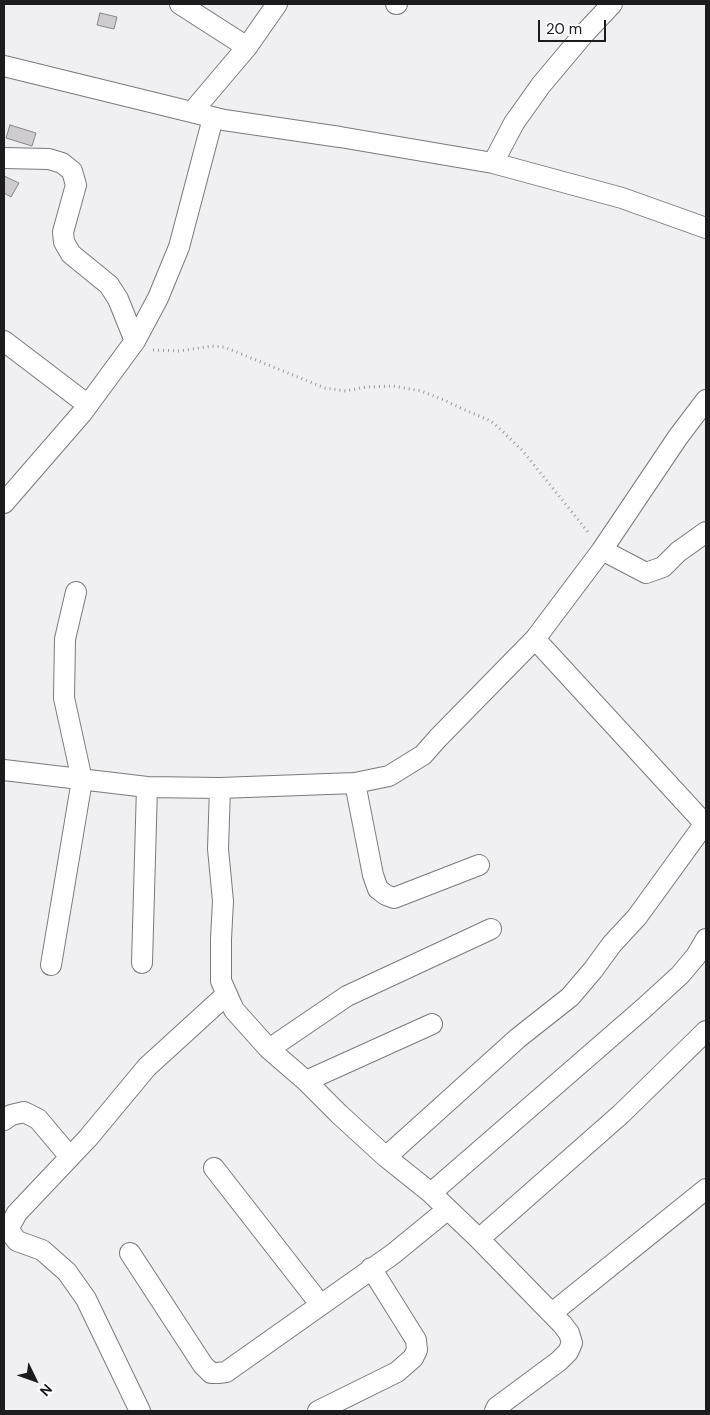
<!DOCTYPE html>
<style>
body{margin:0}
#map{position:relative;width:710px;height:1415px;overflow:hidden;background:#f0eff2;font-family:"DM Sans",sans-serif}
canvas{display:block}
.frame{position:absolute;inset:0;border:5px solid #1c1b1d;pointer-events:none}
.north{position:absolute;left:10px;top:1355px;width:50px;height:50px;-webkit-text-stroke:4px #fdfcff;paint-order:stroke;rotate:132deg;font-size:14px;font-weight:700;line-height:20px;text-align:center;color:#1c1b1d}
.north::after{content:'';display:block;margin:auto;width:18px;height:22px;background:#1c1b1d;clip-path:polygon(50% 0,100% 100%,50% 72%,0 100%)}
.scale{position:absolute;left:538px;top:20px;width:68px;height:22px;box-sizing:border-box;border:2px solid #1c1b1d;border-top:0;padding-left:6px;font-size:15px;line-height:18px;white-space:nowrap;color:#1c1b1d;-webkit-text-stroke:4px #fdfcff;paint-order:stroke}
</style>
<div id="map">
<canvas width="710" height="1415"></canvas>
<div class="frame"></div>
<div class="north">N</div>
<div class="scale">20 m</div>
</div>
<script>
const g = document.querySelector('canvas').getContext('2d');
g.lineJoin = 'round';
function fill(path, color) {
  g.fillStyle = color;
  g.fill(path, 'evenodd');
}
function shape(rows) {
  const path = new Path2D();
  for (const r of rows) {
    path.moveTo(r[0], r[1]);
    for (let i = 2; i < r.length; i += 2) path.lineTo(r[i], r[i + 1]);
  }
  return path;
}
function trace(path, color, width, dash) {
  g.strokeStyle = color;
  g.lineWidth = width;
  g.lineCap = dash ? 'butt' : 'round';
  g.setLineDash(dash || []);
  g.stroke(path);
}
const building = shape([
 [100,13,117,17,114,29,97,25,100,13],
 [10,125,36,133,32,146,6,138,10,125],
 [4,176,19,183,11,197,4,193,4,176]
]);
fill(building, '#ceccd0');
trace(building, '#858487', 1);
const street = shape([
 [180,4,247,47],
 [396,4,397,4],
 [4,66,224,120,340,137,493,163,622,198,706,228],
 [192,112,247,47,277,4],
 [4,158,49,159,62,163,72,171,76,185,63,232,64,242,71,254,109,285,118,299,135,341],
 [493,163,514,123,541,85,583,35,612,4],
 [4,341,88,405],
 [4,503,82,413,135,341,158,298,179,247,213,118],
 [602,550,646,573,663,567,678,552,706,532],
 [535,639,705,824],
 [4,770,147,787,220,788,218,849,223,901,221,939,221,981,234,1010,269,1049,306,1081,339,1114,386,1157,431,1193,479,1239,562,1324,569,1333,572,1343,568,1352,559,1361,497,1407,495,1411],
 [355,783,373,875,378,889,386,895,394,898,479,865],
 [220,788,355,783,389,776,423,755,438,738,535,639,602,550,678,437,706,400],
 [142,963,147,787],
 [51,965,82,780,64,698,65,639,76,592],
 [269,1049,347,996,491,929],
 [306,1081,432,1024],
 [4,1120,11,1115,24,1112,38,1119,70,1157],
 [386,1157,518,1038,570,997,593,970,612,944,637,917,706,822],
 [214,1168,320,1304],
 [431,1193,644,1008,680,975,696,956,706,939],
 [479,1239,621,1114,706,1031],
 [130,1253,203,1365,211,1373,218,1373,226,1372,393,1254,448,1209],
 [552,1313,706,1189],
 [140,1411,86,1299,67,1272,42,1250,17,1241,8,1229,17,1213,88,1138,147,1067,227,994],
 [318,1411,397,1372,413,1358,417,1350,416,1340,371,1268]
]);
trace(street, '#7b797c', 22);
trace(shape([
 [153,350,180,351,212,346,224,347,325,388,346,391,366,387,393,386,421,391,444,400,465,410,491,421,501,430,522,450,588,532]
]), '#99989a', 3, [1, 4]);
trace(street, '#fff', 20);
</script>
